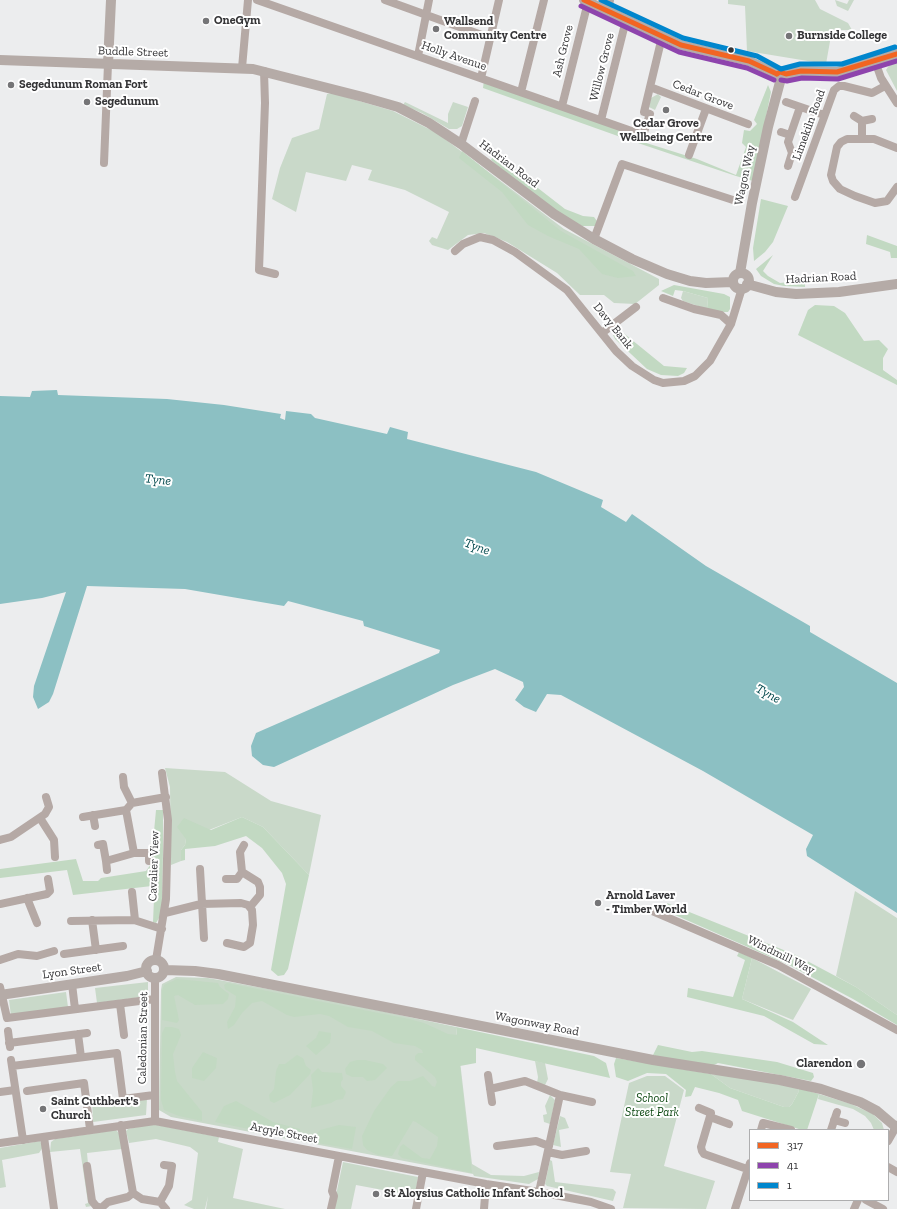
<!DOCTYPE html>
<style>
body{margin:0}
#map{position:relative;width:897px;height:1209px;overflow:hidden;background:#ecedee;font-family:"Zilla Slab",serif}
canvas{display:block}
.legend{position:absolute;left:749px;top:1129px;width:140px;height:72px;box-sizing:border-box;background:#fff;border:1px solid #aeaeaf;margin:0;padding:5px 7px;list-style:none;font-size:12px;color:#353537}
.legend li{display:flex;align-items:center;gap:8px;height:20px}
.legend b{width:20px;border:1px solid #aeaeaf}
</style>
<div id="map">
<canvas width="897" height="1209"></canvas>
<ul class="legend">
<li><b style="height:5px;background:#f26522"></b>317</li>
<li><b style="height:5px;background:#8e44ad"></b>41</li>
<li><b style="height:5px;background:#0086cd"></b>1</li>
</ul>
</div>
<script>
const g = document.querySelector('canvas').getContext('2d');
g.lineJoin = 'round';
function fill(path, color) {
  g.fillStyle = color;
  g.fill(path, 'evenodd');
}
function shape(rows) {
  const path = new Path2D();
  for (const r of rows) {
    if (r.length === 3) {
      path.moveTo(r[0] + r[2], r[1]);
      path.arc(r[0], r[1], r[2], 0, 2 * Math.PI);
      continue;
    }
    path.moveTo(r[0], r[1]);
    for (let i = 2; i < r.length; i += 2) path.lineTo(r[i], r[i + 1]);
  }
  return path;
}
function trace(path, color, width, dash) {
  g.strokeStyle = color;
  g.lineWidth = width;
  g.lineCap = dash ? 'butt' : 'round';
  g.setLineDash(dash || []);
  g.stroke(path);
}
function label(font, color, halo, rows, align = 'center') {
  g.font = font + ' "Zilla Slab",serif';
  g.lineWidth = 4;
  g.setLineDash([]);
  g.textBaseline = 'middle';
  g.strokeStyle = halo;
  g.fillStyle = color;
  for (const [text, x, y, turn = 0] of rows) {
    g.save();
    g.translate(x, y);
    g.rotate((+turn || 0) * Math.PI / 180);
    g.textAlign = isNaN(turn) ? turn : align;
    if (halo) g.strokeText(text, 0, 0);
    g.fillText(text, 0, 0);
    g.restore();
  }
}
fill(shape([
 [728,0,815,0,820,9,848,23,852,30,832,30,826,64,747,51,745,6,728,4],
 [835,0,847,4,849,0,854,0,848,11,837,6],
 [897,62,897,91,886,70,890,64],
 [332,93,393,111,437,133,564,229,659,279,659,285,635,304,614,303,604,295,580,295,557,273,507,242,484,233,468,235,448,250,432,245,429,241,432,237,437,239,449,212,405,190,368,180,372,170,352,165,346,181,306,172,296,212,272,199,280,168,292,138,319,129,327,94],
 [658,94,661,97,655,110,649,107,651,98],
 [405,102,448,123,448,114,453,102,468,107,462,126,457,129,449,129,422,113,403,105],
 [683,291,708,298,707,309,683,301,681,298],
 [165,768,225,772,271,801,321,815,309,875,263,827,242,817,186,839,185,845,181,850,181,861,171,865,170,787],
 [855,891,897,918,897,1015,856,987,836,976],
 [752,958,811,989,793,1020,742,999],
 [176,977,208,978,334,1001,456,1027,472,1164,491,1175,524,1176,539,1172,538,1179,529,1184,474,1176,473,1174,171,1117,159,1110,161,990,162,984],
 [148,982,148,996,97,1003,95,988],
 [66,992,68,1007,11,1016,9,1000],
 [535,1061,545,1063,548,1079,545,1085,537,1083,538,1077],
 [711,1074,734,1076,798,1088,799,1091,792,1104,789,1107,784,1107,730,1088],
 [647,1076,665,1076,684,1090,664,1166,715,1181,706,1209,623,1208,631,1174,610,1172,629,1083],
 [819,1094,851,1104,873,1114,882,1123,884,1130,874,1130,871,1123,865,1116,853,1109,818,1099],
 [550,1095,555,1100,550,1124,544,1122,543,1115,547,1114,545,1106],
 [147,1099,146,1115,93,1122,92,1102],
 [560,1116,565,1118,569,1128,559,1130,561,1147,553,1145],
 [152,1124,219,1137,218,1142,243,1149,233,1198,285,1209,206,1209,208,1196,205,1209,194,1209,184,1205,192,1200,198,1153,190,1147,156,1139,129,1143,126,1131,128,1129],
 [116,1130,119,1133,122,1149,87,1153,92,1206,86,1207,85,1204,88,1203,80,1149,50,1152,51,1142,55,1139],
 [40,1141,43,1147,39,1153,2,1160,6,1187,0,1188,0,1148],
 [550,1160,552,1161,555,1182,613,1189,616,1192,613,1201,547,1186,545,1184],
 [343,1162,418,1177,415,1196,356,1185,351,1209,333,1209]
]), '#c9d9c9');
fill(shape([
 [484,80,639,137,640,141,697,159,736,175,746,147,742,143,744,130,750,131,757,124,754,120,768,85,771,92,753,181,736,176,629,140,483,88],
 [462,151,561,231,633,271,636,276,618,278,602,274,579,249,548,236,528,225,502,192,459,158],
 [494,154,565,209,583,216,594,217,597,221,595,226,582,226,562,215,526,190,491,160],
 [761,199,788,206,773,242,765,252,754,261,753,248],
 [867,235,897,246,897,258,891,258,890,252,866,244],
 [773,255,763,271,768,276,780,283,799,281,805,283,805,287,784,286,774,284,761,276,756,269],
 [674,285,724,294,730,297,730,309,728,312,724,312,707,309,708,298,683,291,675,290,673,296,661,291],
 [815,305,834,306,845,313,864,341,879,340,888,349,883,358,883,370,897,380,897,385,798,335,808,310],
 [616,331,621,331,664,366,687,368,684,373,678,376,661,375,647,369,615,339,613,335],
 [156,810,163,810,163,851,162,913,156,923,153,922,154,899,152,886,73,895,67,870,0,878,0,869,76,859,83,881,98,881,101,878,146,871,151,864],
 [242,817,263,827,309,875,288,969,284,975,278,976,271,970,286,884,282,873,262,848,246,836,215,846,185,849,185,860,181,861,181,850,185,845,186,839,177,827,184,818,211,830],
 [667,903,796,955,856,987,897,1015,897,1025,853,999,791,966,666,911],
 [739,952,752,958,742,999,793,1022,828,1045,814,1044,764,1016,687,997,688,988,733,997,745,960,737,956],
 [177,979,218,983,220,987,229,994,228,999,223,1004,195,1005,178,995,174,996,179,1020,177,1023,162,1020,162,991,164,985],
 [227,983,409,1019,424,1023,448,1034,457,1035,456,1027,594,1056,606,1063,610,1078,476,1048,476,1063,460,1066,472,1173,402,1158,398,1154,400,1147,403,1144,422,1158,430,1159,437,1146,438,1137,416,1122,413,1121,392,1156,378,1155,367,1150,363,1145,362,1136,374,1111,391,1087,398,1081,410,1081,423,1076,432,1086,435,1087,437,1082,435,1077,415,1060,415,1056,418,1053,423,1053,422,1050,415,1046,394,1043,372,1031,348,1027,329,1016,320,1014,294,1017,287,1015,262,1001,252,1003,242,1013,234,1025,228,1029,227,1022,235,1007,236,996,225,989,224,985],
 [165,1027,172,1027,179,1029,181,1035,173,1054,175,1072,177,1081,202,1112,202,1121,179,1116,164,1110,161,1100,162,1033],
 [319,1031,331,1033,331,1035,330,1043,316,1055,306,1046,316,1038],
 [658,1045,692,1052,702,1051,777,1062,813,1073,814,1077,811,1081,718,1063,712,1066,652,1057],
 [203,1052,217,1058,216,1068,204,1081,192,1078,192,1068],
 [297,1055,303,1058,306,1066,311,1070,310,1074,290,1095,274,1103,270,1101,269,1095,274,1089,276,1071,279,1064,285,1064],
 [616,1058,711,1074,730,1088,784,1107,789,1107,792,1104,799,1091,798,1088,819,1094,807,1130,802,1130,742,1111,738,1100,719,1093,695,1087,691,1096,685,1097,686,1090,666,1074,647,1073,628,1081,616,1077,614,1064],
 [357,1060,365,1060,383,1064,387,1068,375,1080,367,1081,363,1077,352,1077,346,1074,345,1069,350,1062],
 [318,1068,322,1072,342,1073,343,1079,341,1082,341,1086,346,1092,343,1099,336,1100,331,1103,311,1108,313,1090,311,1075],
 [236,1101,273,1122,300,1129,301,1140,215,1122,224,1106],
 [339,1125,356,1127,352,1149,312,1142,314,1137,320,1130]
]), '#c2d9c2');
fill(shape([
 [57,390,58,395,167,399,224,405,281,414,280,418,285,420,286,411,311,414,315,418,387,434,390,427,408,432,407,439,536,472,603,500,601,507,626,522,632,514,706,566,810,626,810,632,897,683,897,913,807,856,806,849,813,835,703,771,561,695,547,694,536,712,524,707,515,700,524,687,523,682,495,669,453,685,274,767,263,765,252,756,251,746,256,733,439,653,440,650,364,626,363,621,288,601,284,606,185,589,87,586,53,694,49,702,38,709,33,697,34,686,66,592,42,598,0,604,0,396,30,397,32,391]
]), '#8cc0c3');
trace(shape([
 [257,0,643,135,650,114,644,112,662,37],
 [385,0,490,38],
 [608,11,610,0],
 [418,56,429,0],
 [875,61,881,78,897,103],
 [242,68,248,0],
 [264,71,265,103,259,270,275,274],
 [481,78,499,0],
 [650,87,748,124],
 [521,92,544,0],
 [786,102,824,115],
 [562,106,588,2],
 [854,116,862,121,872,119],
 [601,120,626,20],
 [781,132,790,135],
 [862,138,862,121],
 [461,144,475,101],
 [897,148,874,139,847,139,841,142,837,147,831,175,833,181,840,189,855,196,875,203,887,201,897,187],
 [689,155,706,109],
 [104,163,108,64],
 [788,166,792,153,788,142,800,107],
 [795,197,834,90,839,86,844,86,872,93,885,86],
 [594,239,622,164,733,200],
 [455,251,463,244,480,237,493,240,515,252,567,290,616,351,632,366,654,380,663,383,684,381,695,376,710,361,731,324,742,288],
 [663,298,694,309,721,315,731,324],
 [602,333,636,307],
 [123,777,124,787,132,803],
 [93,815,95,826],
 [83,817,126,810],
 [40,818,54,840,55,857],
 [0,840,11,837,45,814,49,807,46,797],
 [98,845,103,844,106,861,134,853,126,810,132,803,166,797],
 [134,853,149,853,149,861],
 [106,861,107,870],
 [200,869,204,938],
 [242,872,258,882,260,887,260,895,250,907],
 [226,879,237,879,242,872,240,852,244,845],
 [132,892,135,920],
 [27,898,37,923],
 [0,904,47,894,50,891,48,879],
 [650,910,778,965,897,1030],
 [165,913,201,904,241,903,248,905,252,910,253,925,250,943,244,947,227,943],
 [92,920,96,950],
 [71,921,134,920,162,929],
 [64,954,123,946],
 [0,960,18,954,37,956,54,951],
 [156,960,166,899,168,820,162,773],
 [72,984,75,1009],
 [0,987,7,1018,155,999],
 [120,1004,124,1035],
 [8,1031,10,1047],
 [78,1034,81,1057],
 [9,1043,87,1033],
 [11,1060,23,1140],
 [12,1066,117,1053,123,1099,154,1095],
 [488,1075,492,1102],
 [490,1089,525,1081,560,1095,592,1102],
 [27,1091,84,1083,90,1129],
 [0,1092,15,1090],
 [699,1108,711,1113,701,1147,702,1151,704,1154,750,1170],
 [710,1117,729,1124],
 [834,1120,845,1123],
 [155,1121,155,978],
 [121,1125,133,1193,142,1199,160,1202,166,1209],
 [761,1130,763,1123,791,1130],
 [831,1130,837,1112],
 [44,1137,54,1209],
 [888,1141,897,1125],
 [0,1143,155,1121,486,1184,539,1192,591,1202,611,1209],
 [497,1146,536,1141,549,1146],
 [548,1152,562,1155,586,1151],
 [87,1166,92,1201,96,1206,101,1208],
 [888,1167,897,1172],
 [539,1192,560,1095],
 [866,1200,883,1209],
 [160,1202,169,1186,172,1166,164,1165],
 [100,1209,108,1202,128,1197,133,1193],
 [331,1209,334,1196,332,1191,339,1156],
 [416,1209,423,1172],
 [484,1209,486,1184],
 [735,1209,750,1163],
 [854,1209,858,1200]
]), '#b5a9a5', 8);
trace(shape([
 [584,0,681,45,749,61,777,74],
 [0,60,253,69,363,97,398,107,429,123,461,144,554,214,594,239,632,259,667,274,690,281,706,283,733,282],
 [108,64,111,0],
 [777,74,780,72,786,74,801,71,837,72,897,54],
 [740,273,752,203,768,127,780,82],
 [741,281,8],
 [747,284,776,292,796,294,839,292,897,284],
 [155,969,9],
 [165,970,195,971,218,974,653,1060,780,1080,821,1089,860,1102,877,1111,897,1128],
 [0,995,127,976,147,971]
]), '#b5aba7', 10);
trace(shape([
 [584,0,681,45,749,61,777,74],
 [777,74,780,72,786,74,801,71,837,72,897,54]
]), '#f26522', 5);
trace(shape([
 [581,6,679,52,747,68,774,80],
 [781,80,787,81,802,78,838,79,897,61]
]), '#8e44ad', 5);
trace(shape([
 [601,0,683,38,757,56,781,69,800,64,842,64,895,47]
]), '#0086cd', 5);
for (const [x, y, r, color] of [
 [206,21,4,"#757577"],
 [436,29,4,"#757577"],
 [789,36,4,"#757577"],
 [731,50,3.5,"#353537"],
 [11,85,4,"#757577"],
 [87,102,4,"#757577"],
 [666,110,4,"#757577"],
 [598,903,4,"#757577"],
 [861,1064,5,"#757577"],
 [43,1109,4,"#757577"],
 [376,1194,4,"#757577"]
]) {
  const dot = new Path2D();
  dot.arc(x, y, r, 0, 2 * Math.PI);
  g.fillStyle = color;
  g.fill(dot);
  trace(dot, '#fff', 1.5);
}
label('bold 12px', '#353537', '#fff', [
 ["OneGym",214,21],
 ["Wallsend",444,22],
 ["Community Centre",444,36],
 ["Burnside College",797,36],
 ["Segedunum Roman Fort",19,85],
 ["Segedunum",95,102],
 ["Cedar Grove",666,124,"center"],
 ["Wellbeing Centre",666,138,"center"],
 ["Arnold Laver",606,896],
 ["- Timber World",606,910],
 ["Clarendon",852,1064,"right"],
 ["Saint Cuthbert's",51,1102],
 ["Church",51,1116],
 ["St Aloysius Catholic Infant School",384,1194]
], 'left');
label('12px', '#353537', '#fff', [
 ["Ash Grove",563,51,-76],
 ["Buddle Street",133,52,2],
 ["Holly Avenue",454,56,19],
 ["Willow Grove",602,67,-76],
 ["Cedar Grove",703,95,21],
 ["Limekiln Road",809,125,-70],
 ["Hadrian Road",509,164,37],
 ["Wagon Way",745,175,-78],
 ["Hadrian Road",821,278,-3],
 ["Davy Bank",613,326,51],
 ["Cavalier View",154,866,-88],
 ["Windmill Way",781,955,26],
 ["Lyon Street",72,971,-8],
 ["Wagonway Road",537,1024,11],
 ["Caledonian Street",143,1038,-89],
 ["Argyle Street",284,1133,11]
]);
label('italic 12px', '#0a460f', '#fff', [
 ["School",652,1099],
 ["Street Park",652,1113]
]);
label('italic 13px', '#044a4e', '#fff', [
 ["Tyne",158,480,6],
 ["Tyne",477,547,20],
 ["Tyne",768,694,29]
]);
</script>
